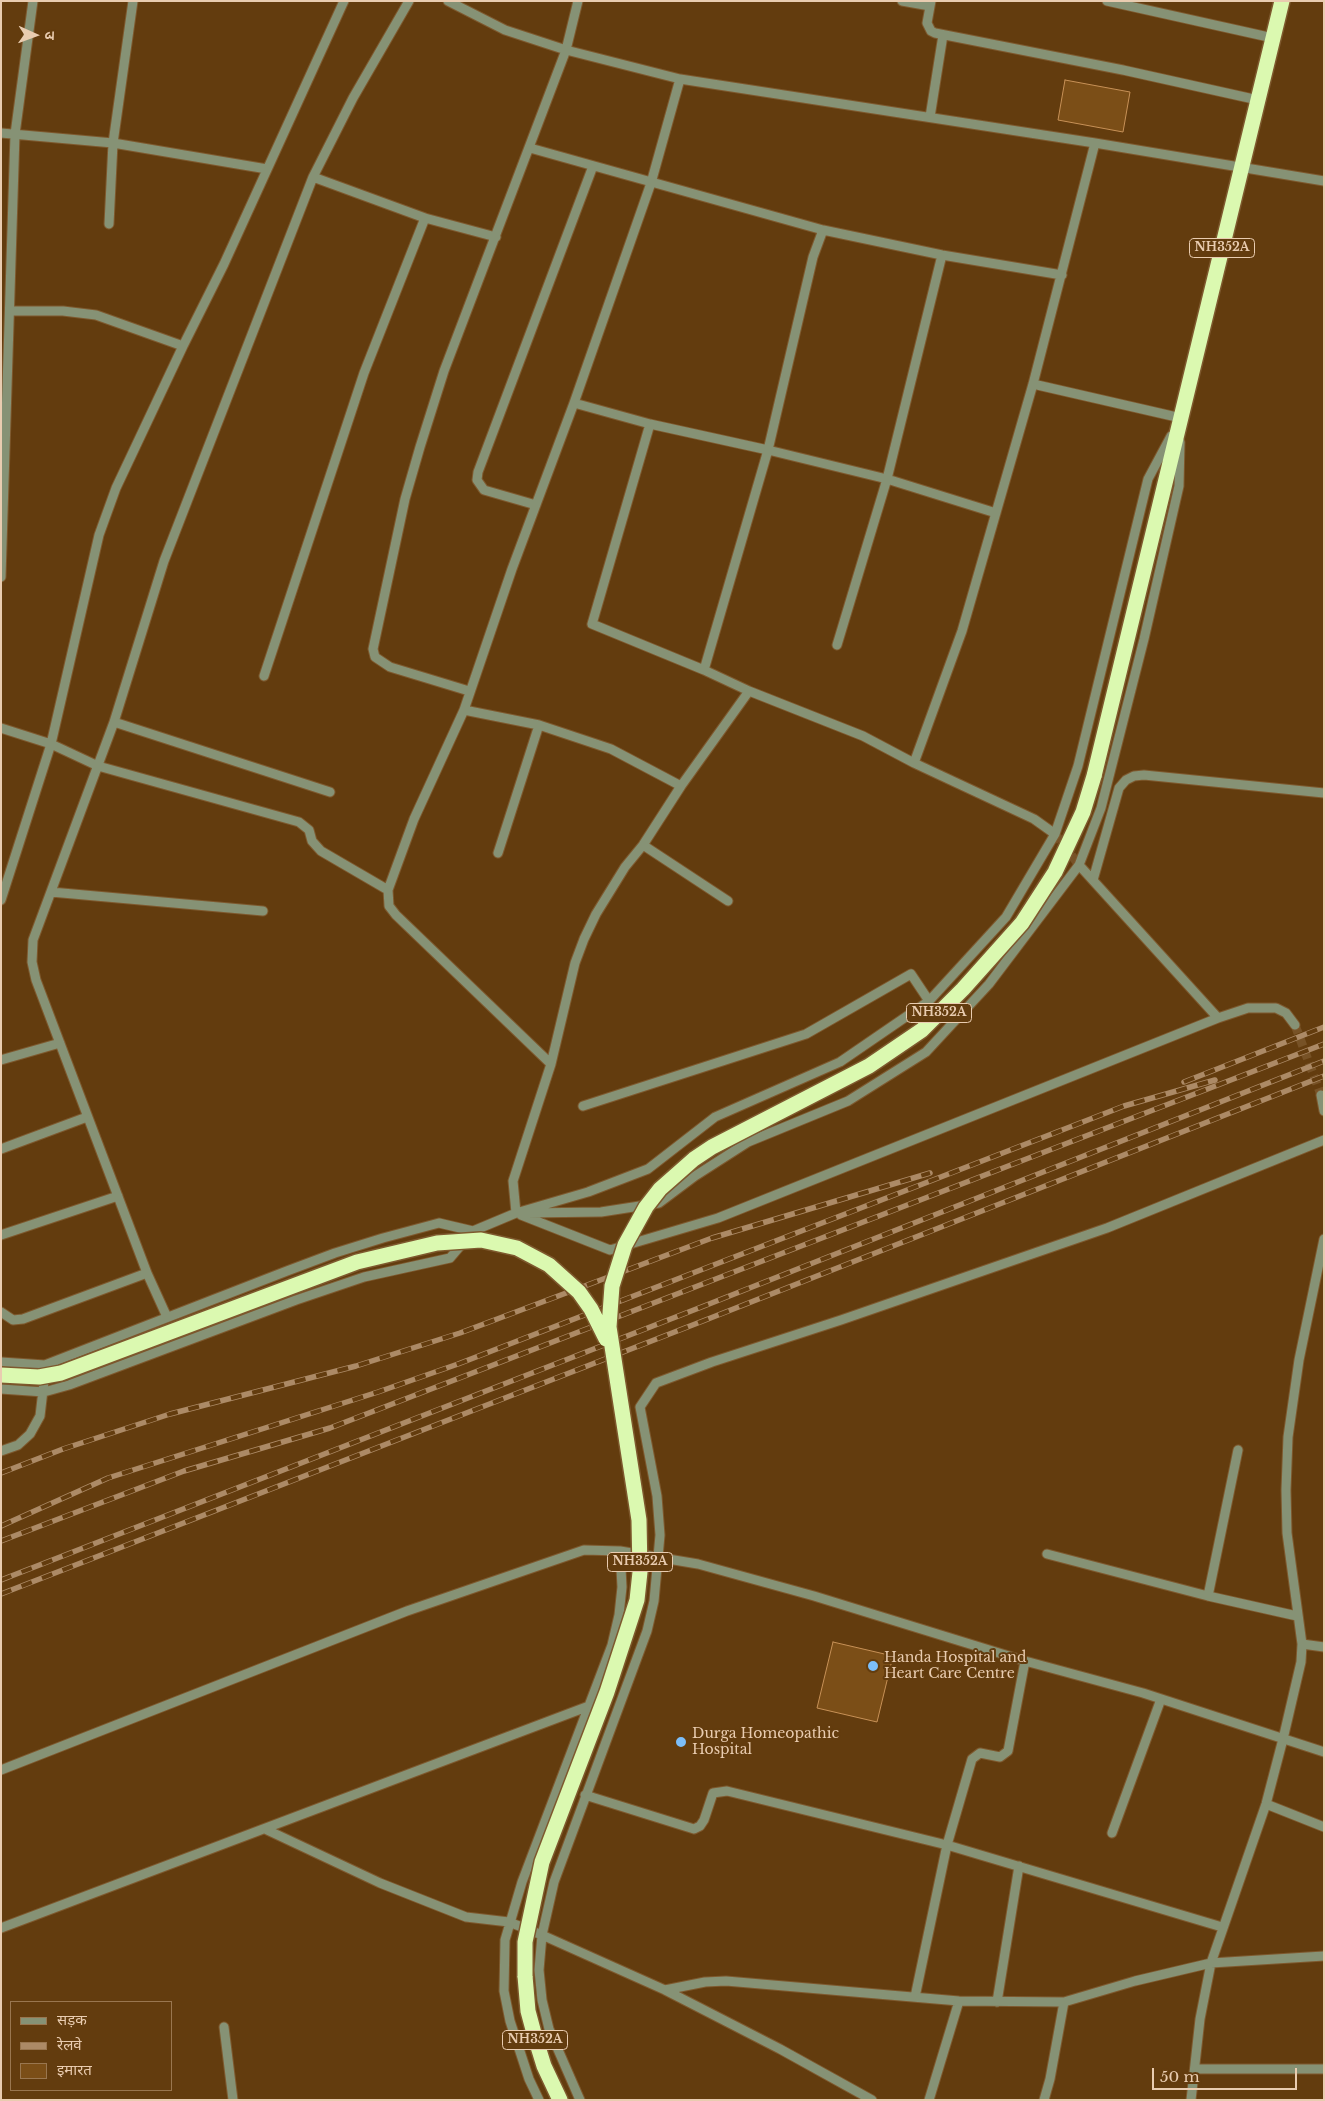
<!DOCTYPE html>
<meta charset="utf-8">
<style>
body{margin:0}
#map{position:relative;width:1325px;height:2101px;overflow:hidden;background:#633c0e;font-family:"Libre Baskerville","Noto Sans Devanagari",serif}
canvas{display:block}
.frame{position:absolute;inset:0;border:2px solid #e9ccb0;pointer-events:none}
.legend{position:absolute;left:10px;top:2001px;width:162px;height:90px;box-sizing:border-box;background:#633c0e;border:1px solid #99764f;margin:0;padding:6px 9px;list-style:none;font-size:15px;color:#e9ccb0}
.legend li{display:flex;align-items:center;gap:10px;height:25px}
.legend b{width:25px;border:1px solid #99764f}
.north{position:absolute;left:10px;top:10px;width:50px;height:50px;-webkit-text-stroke:4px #633c0e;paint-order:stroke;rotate:92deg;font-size:14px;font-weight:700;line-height:20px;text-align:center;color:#e9ccb0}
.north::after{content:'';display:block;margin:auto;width:18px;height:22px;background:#e9ccb0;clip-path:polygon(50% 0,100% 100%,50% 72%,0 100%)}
.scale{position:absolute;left:1152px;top:2068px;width:145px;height:22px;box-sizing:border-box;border:2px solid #e9ccb0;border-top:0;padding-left:6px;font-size:15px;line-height:18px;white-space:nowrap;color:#e9ccb0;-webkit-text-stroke:4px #633c0e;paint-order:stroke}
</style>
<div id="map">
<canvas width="1325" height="2101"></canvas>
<div class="frame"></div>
<ul class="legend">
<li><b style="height:6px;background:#869275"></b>सड़क</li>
<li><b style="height:6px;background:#ac8a66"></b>रेलवे</li>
<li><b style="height:14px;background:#7b4e17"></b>इमारत</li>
</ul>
<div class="north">उ</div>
<div class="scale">50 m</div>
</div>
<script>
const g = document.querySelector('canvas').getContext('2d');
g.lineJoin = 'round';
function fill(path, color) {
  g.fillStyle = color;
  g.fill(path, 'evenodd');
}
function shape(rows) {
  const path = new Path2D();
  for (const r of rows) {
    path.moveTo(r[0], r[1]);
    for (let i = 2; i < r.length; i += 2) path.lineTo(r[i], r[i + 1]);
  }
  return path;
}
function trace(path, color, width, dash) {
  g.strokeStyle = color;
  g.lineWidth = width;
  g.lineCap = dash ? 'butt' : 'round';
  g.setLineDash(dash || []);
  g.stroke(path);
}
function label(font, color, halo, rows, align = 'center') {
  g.font = font + ' "Libre Baskerville",serif';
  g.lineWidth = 4;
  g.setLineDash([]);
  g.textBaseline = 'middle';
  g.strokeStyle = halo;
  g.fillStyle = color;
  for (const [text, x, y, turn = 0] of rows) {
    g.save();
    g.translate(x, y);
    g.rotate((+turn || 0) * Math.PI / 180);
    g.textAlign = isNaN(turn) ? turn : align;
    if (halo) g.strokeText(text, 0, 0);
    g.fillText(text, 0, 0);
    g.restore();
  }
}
const building = shape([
 [1065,80,1130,92,1123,132,1058,120,1065,80],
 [833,1642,893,1656,877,1722,817,1708,833,1642]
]);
fill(building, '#7b4e17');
trace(building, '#c79157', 1);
trace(shape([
 [1055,834,1079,865],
 [1295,1025,1321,1095]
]), '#775226', 9, [9, 4.5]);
const minor = shape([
 [448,1,505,30,566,50,680,79,1095,143,1324,181],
 [902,1,930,6],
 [931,1,927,23,931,31,935,33,1123,70,1258,100],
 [1107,1,1273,38],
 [930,117,943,35],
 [1,133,113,143,267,169],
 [530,148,823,230,942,255,1062,275],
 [313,177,425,218,496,237],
 [109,224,113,143,133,1],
 [11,311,63,311,96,315,183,346],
 [1033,384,1181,418],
 [574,403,650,424,768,450,887,479,996,513],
 [650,424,592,624,704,670,749,691,863,736,914,763,1034,819,1055,834],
 [536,505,484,490,477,480,478,472,593,166],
 [1,577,15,134,33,1],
 [837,645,887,479,942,255],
 [704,670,768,450,813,257,823,230],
 [264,676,364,373,425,218],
 [469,691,390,667,375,657,373,649,405,499,420,447,444,371,566,50,578,1],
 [464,710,539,725,611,749,681,786],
 [114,722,330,792],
 [1,728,51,744,98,766,299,822,309,830,312,841,321,851,388,890],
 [914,763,962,631,1033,384,1095,143],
 [643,845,728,901],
 [498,853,539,725],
 [1079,865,1218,1018],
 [1093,880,1119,788,1126,780,1134,776,1144,775,1324,793],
 [51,892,263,911],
 [1,900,51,744,99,535,116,488,183,346,224,264,344,1],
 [1,1060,60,1043],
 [551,1064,396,915,389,906,388,890,414,819,464,710,512,569,574,403,651,183,680,79],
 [1321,1095,1324,1111],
 [583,1106,806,1034,911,974,929,1001],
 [1,1149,87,1117],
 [516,1213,513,1181,551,1064,575,963,584,939,596,914,625,867,643,845,681,786,749,691],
 [527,1213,601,1212,659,1203,695,1176,748,1142,848,1101,926,1052,989,984,1079,865,1101,808,1144,639,1179,486,1180,442],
 [521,1215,610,1250,718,1218,1218,1018,1248,1008,1276,1008,1286,1013,1295,1025],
 [1,1235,118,1196],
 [1,1312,13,1320,23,1319,147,1273],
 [167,1317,147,1273,36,980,32,962,33,940,114,722,164,561,313,177,353,98,409,1],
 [1,1362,45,1365,287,1271,335,1253,383,1238,439,1223,473,1231],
 [1,1389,44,1392,69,1385,296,1300,364,1277,450,1258,473,1231,516,1213,588,1192,648,1169,715,1117,840,1062,929,1001,1006,917,1055,834,1078,766,1148,479,1171,436],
 [1,1451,18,1445,30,1434,40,1416,45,1373],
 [1047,1554,1208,1596,1297,1616],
 [1208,1596,1238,1450],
 [1302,1644,1324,1647],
 [1,1770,407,1611,584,1550,620,1551,698,1564,814,1596,1025,1661,1143,1693,1324,1752],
 [585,1795,694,1829,700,1826,704,1820,713,1793,727,1791,947,1845,1222,1927],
 [1266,1804,1324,1827],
 [265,1829,380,1883,466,1917,509,1922,542,1935,665,1990,780,2049,872,2100],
 [1112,1833,1161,1699],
 [1,1928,589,1706],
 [665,1990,705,1982,726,1981,959,2001,1064,2002,1135,1981,1211,1963,1324,1956],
 [915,1997,947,1845,972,1759,980,1753,1000,1757,1008,1751,1025,1661],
 [997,2002,1019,1866],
 [224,2027,233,2100],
 [1195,2069,1324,2069],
 [539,2100,529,2079,510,2021,504,1991,505,1940,522,1882,612,1645,619,1615,622,1587,620,1551],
 [580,2100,549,2029,542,2000,539,1970,542,1935,554,1882,647,1631,654,1601,660,1535,657,1496,640,1407,656,1383,712,1362,841,1320,1107,1228,1324,1140],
 [929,2100,959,2001],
 [1044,2100,1050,2079,1064,2002],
 [1191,2100,1200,2019,1211,1963,1266,1804,1283,1739,1301,1662,1302,1644,1287,1533,1286,1490,1288,1437,1299,1360,1324,1239]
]);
const highway = shape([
 [1094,776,1282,1],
 [525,1976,528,2011,535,2037,544,2066,560,2100]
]);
trace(minor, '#7e592e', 11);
trace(highway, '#7e592e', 18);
trace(minor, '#869275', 9);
trace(highway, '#dbf9b0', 15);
const rail = shape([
 [1184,1082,1324,1027],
 [1,1473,63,1449,170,1414,356,1366,460,1333,712,1238,930,1173],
 [1,1526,108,1478,378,1392,458,1364,1124,1106,1215,1080],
 [1,1541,184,1471,330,1428,387,1406,1324,1044],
 [1,1580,704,1306,1324,1061],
 [1,1594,708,1319,1324,1076]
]);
trace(rail, '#ac8a66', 5.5);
trace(rail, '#633c0e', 4, [11]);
const highwayBridge = shape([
 [1,1375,39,1377,61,1373,357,1262,437,1243,481,1240,517,1248,549,1265,579,1292,591,1309,606,1339],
 [525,1976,525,1942,542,1862,607,1692,637,1600,640,1572,639,1520,609,1327,612,1286,625,1245,646,1207,660,1189,694,1159,712,1147,869,1066,922,1030,963,989,1022,923,1055,872,1083,812,1094,776]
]);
trace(highwayBridge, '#7e592e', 18, []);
trace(highwayBridge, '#dbf9b0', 15);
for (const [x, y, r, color] of [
 [873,1666,6,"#7cbef9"],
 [681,1742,6,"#7cbef9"]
]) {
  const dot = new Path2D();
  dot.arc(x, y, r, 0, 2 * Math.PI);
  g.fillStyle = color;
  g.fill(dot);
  trace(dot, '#633c0e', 2);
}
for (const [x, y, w] of [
 [1222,248,65],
 [939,1013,65],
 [640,1562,65],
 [535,2040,65]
]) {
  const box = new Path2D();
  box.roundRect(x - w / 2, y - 9.5, w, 19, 4);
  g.fillStyle = '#633c0e';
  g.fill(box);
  trace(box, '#e9ccb0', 1);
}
label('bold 12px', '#e9ccb0', null, [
 ["NH352A",1222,248],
 ["NH352A",939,1013],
 ["NH352A",640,1562],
 ["NH352A",535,2040]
]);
label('14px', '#e9ccb0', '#633c0e', [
 ["Handa Hospital and",884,1658],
 ["Heart Care Centre",884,1674],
 ["Durga Homeopathic",692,1734],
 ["Hospital",692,1750]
], 'left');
</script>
